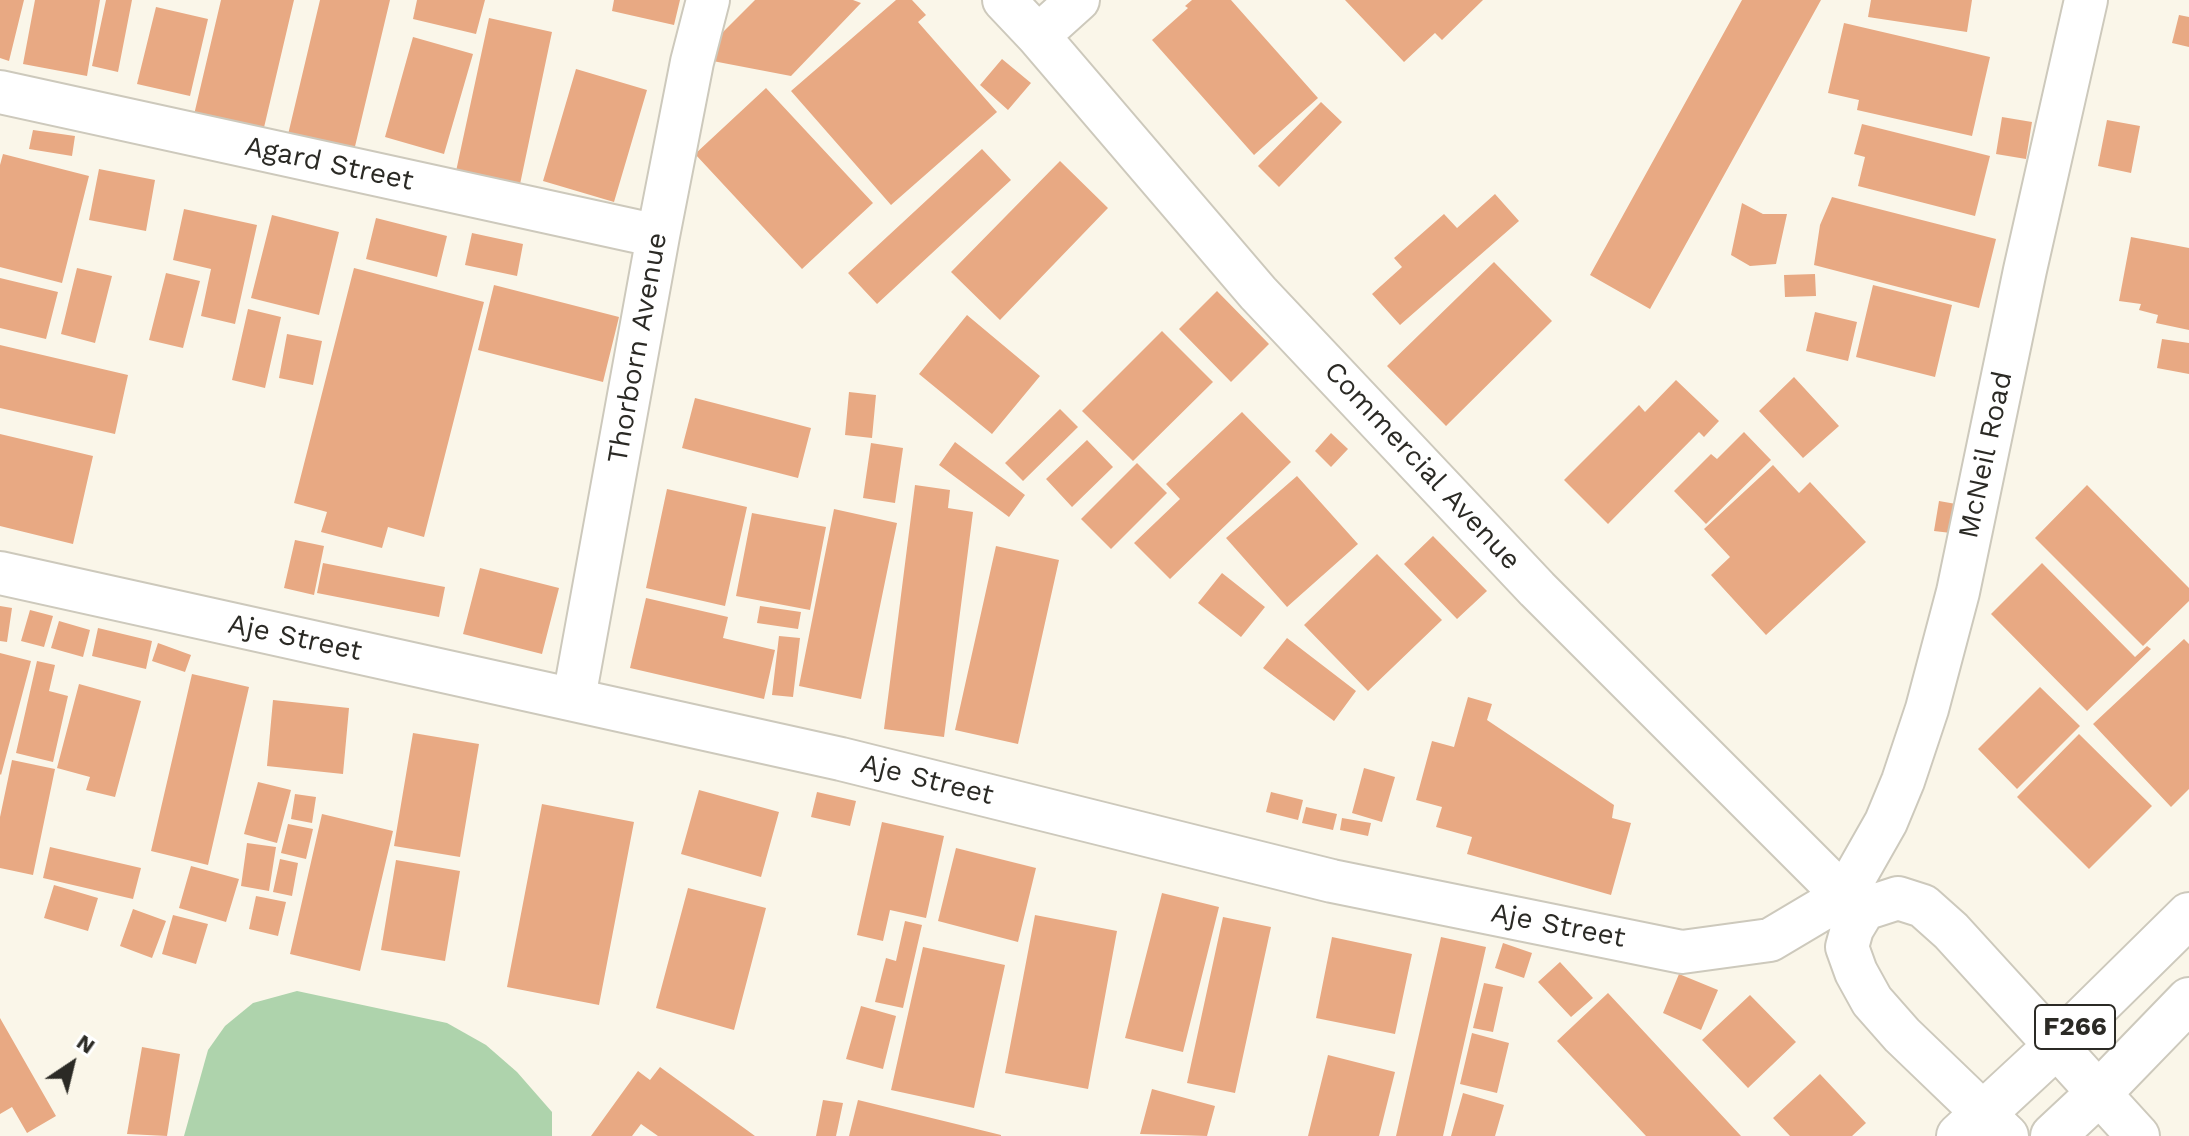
<!DOCTYPE html>
<style>
body{margin:0}
#map{position:relative;width:2189px;height:1136px;overflow:hidden;background:#faf6e9;font-family:"Work Sans",sans-serif}
canvas{display:block}
.north{position:absolute;left:32px;top:1024px;width:80px;height:80px;-webkit-text-stroke:6px #fff;paint-order:stroke;rotate:35deg;font-size:22px;font-weight:700;line-height:32px;text-align:center;color:#2b2a25}
.north::after{content:'';display:block;margin:auto;width:28px;height:36px;background:#2b2a25;clip-path:polygon(50% 0,100% 100%,50% 72%,0 100%)}
</style>
<div id="map">
<canvas width="2189" height="1136"></canvas>
<div class="north">N</div>
</div>
<script>
const g = document.querySelector('canvas').getContext('2d');
g.lineJoin = 'round';
function fill(path, color) {
  g.fillStyle = color;
  g.fill(path, 'evenodd');
}
function shape(rows) {
  const path = new Path2D();
  for (const r of rows) {
    path.moveTo(r[0], r[1]);
    for (let i = 2; i < r.length; i += 2) path.lineTo(r[i], r[i + 1]);
  }
  return path;
}
function trace(path, color, width, dash) {
  g.strokeStyle = color;
  g.lineWidth = width;
  g.lineCap = dash ? 'butt' : 'round';
  g.setLineDash(dash || []);
  g.stroke(path);
}
function label(font, color, halo, rows, align = 'center') {
  g.font = font + ' "Work Sans",sans-serif';
  g.lineWidth = 6;
  g.setLineDash([]);
  g.textBaseline = 'middle';
  g.strokeStyle = halo;
  g.fillStyle = color;
  for (const [text, x, y, turn = 0] of rows) {
    g.save();
    g.translate(x, y);
    g.rotate((+turn || 0) * Math.PI / 180);
    g.textAlign = isNaN(turn) ? turn : align;
    if (halo) g.strokeText(text, 0, 0);
    g.fillText(text, 0, 0);
    g.restore();
  }
}
fill(shape([
 [297,991,447,1023,486,1045,517,1072,552,1112,552,1136,184,1136,208,1050,225,1026,253,1003]
]), '#aed3ac');
fill(shape([
 [0,0,24,0,9,61,0,58],
 [35,0,100,0,87,76,23,64],
 [106,0,132,0,118,72,92,66],
 [221,0,294,0,262,136,193,119],
 [320,0,390,0,352,159,286,143],
 [417,0,485,0,476,34,413,19],
 [614,0,680,0,674,25,612,11],
 [755,0,853,0,861,3,791,76,697,58],
 [896,0,912,0,926,15,918,22,997,112,891,205,791,91],
 [1192,0,1231,0,1318,98,1254,155,1152,40,1188,8,1185,6],
 [1345,0,1483,0,1442,40,1435,33,1404,62],
 [1742,0,1821,0,1650,309,1590,275],
 [1871,0,1972,0,1967,32,1868,17],
 [156,7,208,19,190,96,137,84],
 [2179,15,2189,17,2189,47,2172,43],
 [489,18,552,32,519,189,455,176],
 [1844,23,1990,57,1972,136,1857,110,1859,100,1828,93],
 [413,37,473,54,444,154,385,137],
 [1002,59,1031,83,1008,110,980,85],
 [576,69,647,90,614,202,543,181],
 [766,88,873,203,802,269,695,154],
 [1321,102,1342,122,1279,187,1258,166],
 [2002,117,2032,122,2026,159,1996,154],
 [2107,120,2140,126,2131,173,2098,166],
 [1862,124,1990,156,1975,216,1858,186,1865,157,1854,154],
 [33,130,75,136,72,156,29,149],
 [982,149,1011,180,877,304,848,273],
 [3,154,89,176,62,283,0,267,0,165],
 [1060,161,1108,208,1000,320,951,272],
 [99,169,155,180,146,231,89,220],
 [1495,194,1519,221,1400,325,1372,294,1402,267,1394,258,1444,214,1457,228],
 [1832,197,1996,239,1979,308,1814,265,1820,225],
 [1742,203,1763,214,1787,214,1776,264,1750,266,1731,255],
 [184,209,257,225,235,324,201,316,211,269,173,260],
 [272,215,339,232,319,315,251,298],
 [376,218,447,236,437,277,366,259],
 [472,233,523,244,517,276,465,265],
 [2131,237,2189,248,2189,330,2156,323,2158,315,2139,310,2141,304,2119,301],
 [1494,262,1552,321,1446,426,1387,366],
 [77,268,112,276,95,343,61,334],
 [354,268,484,302,424,537,388,527,382,548,321,532,327,512,294,503],
 [166,273,200,281,183,348,149,340],
 [1815,274,1816,296,1785,297,1784,275],
 [0,278,58,292,46,339,0,328],
 [494,285,619,317,603,382,478,350],
 [1873,285,1952,305,1935,377,1856,357],
 [1217,291,1269,344,1231,382,1179,329],
 [248,309,281,317,265,388,232,380],
 [1815,312,1857,322,1848,361,1806,351],
 [967,315,1040,376,992,434,919,374],
 [1162,331,1213,382,1133,461,1082,411],
 [287,334,322,341,313,385,279,378],
 [2162,339,2189,343,2189,374,2157,368],
 [0,345,128,375,115,434,0,408],
 [1794,377,1839,426,1803,458,1759,411],
 [1676,380,1719,421,1704,437,1699,432,1608,524,1564,480,1639,405,1645,412],
 [849,392,876,395,872,438,845,435],
 [695,398,811,428,798,478,682,448],
 [1060,409,1078,427,1023,481,1005,463],
 [1242,412,1291,462,1170,579,1134,543,1180,499,1166,484],
 [1744,432,1771,460,1706,524,1674,491,1711,454,1717,459],
 [1331,433,1348,449,1331,467,1315,451],
 [0,434,93,456,73,544,0,526],
 [1087,440,1113,467,1072,507,1046,479],
 [955,442,1025,495,1009,517,939,465],
 [871,443,903,448,895,503,863,498],
 [1137,463,1167,493,1111,549,1081,519],
 [1773,465,1799,493,1810,482,1866,542,1766,635,1711,575,1730,557,1704,529],
 [1297,476,1358,544,1287,607,1226,538],
 [915,485,950,490,948,508,973,512,944,737,884,729],
 [2087,485,2189,588,2189,601,2143,646,2035,538],
 [667,489,747,507,725,606,646,588],
 [1939,501,1956,504,1951,533,1934,531],
 [834,509,897,523,861,699,799,686],
 [752,513,826,527,810,610,736,596],
 [1433,536,1487,591,1457,619,1404,564],
 [295,540,324,546,314,595,284,588],
 [996,546,1059,560,1018,744,955,730],
 [1377,554,1442,620,1368,691,1304,625],
 [323,563,445,587,439,617,317,593],
 [2042,563,2135,657,2147,646,2151,649,2087,711,1991,614],
 [480,568,559,588,542,654,463,634],
 [1222,573,1265,607,1241,637,1198,603],
 [646,598,728,617,723,638,775,650,764,699,630,668],
 [0,606,12,608,7,642,0,641],
 [760,606,801,612,798,629,757,623],
 [30,610,53,616,44,647,21,641],
 [59,621,90,630,83,657,51,648],
 [98,628,152,641,146,669,92,656],
 [779,636,800,638,793,697,772,695],
 [1287,638,1356,691,1334,721,1263,668],
 [2184,639,2189,644,2189,789,2171,807,2093,724],
 [158,643,191,655,185,672,152,661],
 [0,653,31,661,1,775,0,774],
 [37,661,55,665,49,691,68,696,53,762,16,753],
 [192,674,249,687,208,865,151,851],
 [79,684,141,701,115,797,86,790,90,777,57,768],
 [2040,687,2080,726,2017,789,1978,749],
 [1468,697,1492,704,1487,720,1614,805,1612,818,1631,823,1611,895,1467,854,1472,837,1436,827,1442,807,1416,800,1432,741,1454,747],
 [273,700,349,708,343,774,267,766],
 [413,733,479,744,460,857,394,846],
 [2079,734,2152,806,2089,869,2017,797],
 [12,760,55,769,33,875,0,868,0,817],
 [1364,768,1395,777,1382,822,1352,813],
 [258,782,291,790,277,843,244,834],
 [699,790,779,812,761,877,681,854],
 [817,792,856,801,850,826,811,817],
 [1271,792,1303,800,1298,820,1266,812],
 [295,794,316,797,312,823,291,819],
 [542,804,634,822,599,1005,507,987],
 [1306,807,1337,814,1333,830,1302,823],
 [322,814,393,831,360,971,290,954],
 [1342,818,1371,823,1368,836,1340,830],
 [882,822,944,836,926,918,890,910,883,941,857,935],
 [288,824,313,829,306,859,281,853],
 [247,843,276,847,269,891,241,886],
 [50,847,141,868,133,899,43,878],
 [956,848,1036,868,1018,942,938,921],
 [280,859,298,863,292,896,273,892],
 [396,860,460,871,445,961,381,950],
 [191,866,239,879,226,922,179,908],
 [54,885,98,898,88,931,44,918],
 [688,888,766,908,734,1030,656,1008],
 [1162,893,1219,907,1183,1052,1125,1038],
 [256,896,286,902,278,936,249,929],
 [133,909,166,921,152,958,120,946],
 [173,915,208,924,196,964,162,954],
 [1035,915,1117,931,1088,1089,1005,1073],
 [1223,917,1271,927,1235,1093,1187,1083],
 [905,921,922,925,903,1008,875,1002,886,958,896,961],
 [1332,937,1412,954,1395,1034,1316,1018],
 [1441,937,1486,947,1443,1136,1396,1136],
 [1503,943,1532,953,1524,978,1495,968],
 [923,947,1005,965,974,1108,891,1090],
 [1560,962,1593,998,1571,1017,1538,982],
 [1679,974,1718,990,1701,1030,1663,1013],
 [1484,983,1503,987,1493,1032,1473,1028],
 [1608,993,1741,1136,1646,1136,1557,1041],
 [1750,995,1796,1042,1748,1088,1702,1040],
 [861,1006,896,1016,883,1069,846,1059],
 [0,1018,56,1116,27,1133,12,1107,0,1114],
 [1472,1033,1509,1043,1497,1093,1460,1084],
 [142,1047,180,1054,167,1136,127,1134],
 [1328,1055,1395,1072,1379,1136,1308,1136],
 [660,1067,755,1136,658,1136,641,1124,632,1136,591,1136,638,1071,650,1080],
 [1820,1074,1866,1123,1852,1136,1790,1136,1773,1118],
 [1152,1089,1215,1106,1207,1136,1140,1134],
 [1463,1093,1504,1105,1495,1136,1451,1136],
 [823,1100,843,1103,836,1136,816,1136],
 [858,1100,1001,1135,1001,1136,849,1136]
]), '#e8a983');
const minor = shape([
 [1004,0,1038,36,1258,293,1537,589,1844,896,1864,909],
 [1038,36,1078,0],
 [0,92,658,236],
 [0,573,841,759,1332,881,1682,952,1770,940,1844,896,1886,822,1903,781,1927,709,1958,592,2025,270,2086,0],
 [574,698,658,236,692,62,708,0],
 [2007,1136,1902,1035,1872,1001,1856,972,1847,947,1852,929,1864,909,1898,898,1923,906,1951,931,2138,1136]
]);
const highway = shape([
 [1959,1136,2055,1047,2189,915],
 [2053,1136,2098,1094,2189,1000]
]);
trace(minor, '#cdc9bc', 46);
trace(highway, '#cdc9bc', 48);
trace(minor, '#fff', 42);
trace(highway, '#fff', 44);
for (const [x, y, w] of [
 [2075,1027,80]
]) {
  const box = new Path2D();
  box.roundRect(x - w / 2, y - 22, w, 44, 6);
  g.fillStyle = '#fff';
  g.fill(box);
  trace(box, '#2b2a25', 2);
}
label('bold 26px', '#2b2a25', null, [
 ["F266",2075,1027]
]);
label('28px', '#2b2a25', '#fff', [
 ["Agard Street",329,164,12],
 ["Thorborn Avenue",638,348,-80],
 ["McNeil Road",1986,455,-78],
 ["Commercial Avenue",1422,466,47],
 ["Aje Street",295,638,12],
 ["Aje Street",927,780,14],
 ["Aje Street",1558,926,11]
]);
</script>
